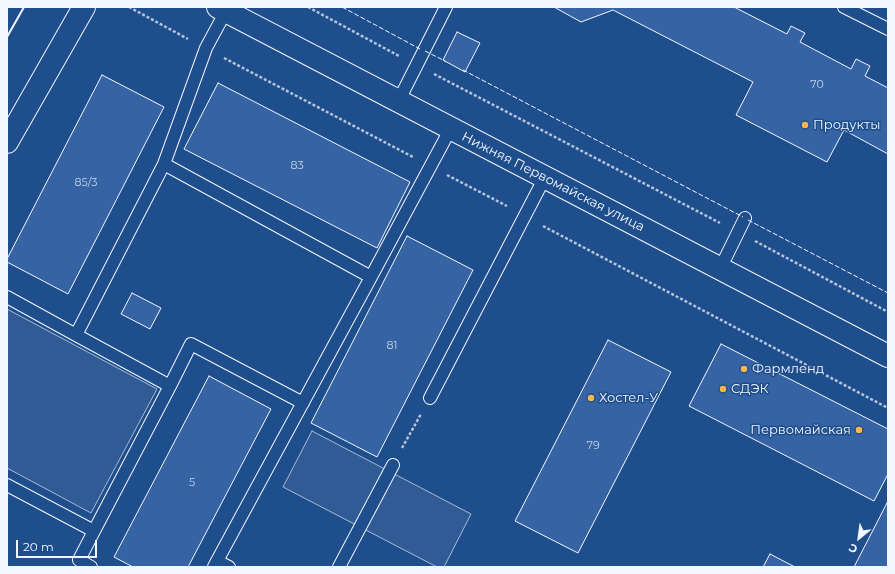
<!DOCTYPE html>
<meta charset="utf-8">
<style>
body{margin:0}
#map{position:relative;width:895px;height:574px;overflow:hidden;background:#1f4e8c;font-family:Montserrat,sans-serif}
canvas{display:block}
.frame{position:absolute;inset:0;border:8px solid #f2f6ff;pointer-events:none}
.north{position:absolute;left:839px;top:518px;width:40px;height:40px;-webkit-text-stroke:3px #1f4e8c;paint-order:stroke;rotate:209deg;font-size:11px;font-weight:700;line-height:16px;text-align:center;color:#f2f6ff}
.north::after{content:'';display:block;margin:auto;width:14px;height:18px;background:#f2f6ff;clip-path:polygon(50% 0,100% 100%,50% 72%,0 100%)}
.scale{position:absolute;left:16px;top:540px;width:81px;height:18px;box-sizing:border-box;border:2px solid #f2f6ff;border-top:0;padding-left:5px;font-size:12px;line-height:14px;white-space:nowrap;color:#f2f6ff;-webkit-text-stroke:3px #1f4e8c;paint-order:stroke}
</style>
<div id="map">
<canvas width="895" height="574"></canvas>
<div class="frame"></div>
<div class="north">С</div>
<div class="scale">20 m</div>
</div>
<script>
const g = document.querySelector('canvas').getContext('2d');
g.lineJoin = 'round';
function fill(path, color) {
  g.fillStyle = color;
  g.fill(path, 'evenodd');
}
function shape(rows) {
  const path = new Path2D();
  for (const r of rows) {
    path.moveTo(r[0], r[1]);
    for (let i = 2; i < r.length; i += 2) path.lineTo(r[i], r[i + 1]);
  }
  return path;
}
function trace(path, color, width, dash) {
  g.strokeStyle = color;
  g.lineWidth = width;
  g.lineCap = dash ? 'butt' : 'round';
  g.setLineDash(dash || []);
  g.stroke(path);
}
function label(font, color, halo, rows, align = 'center') {
  g.font = font + ' Montserrat,sans-serif';
  g.lineWidth = 3;
  g.setLineDash([]);
  g.textBaseline = 'middle';
  g.strokeStyle = halo;
  g.fillStyle = color;
  for (const [text, x, y, turn = 0] of rows) {
    g.save();
    g.translate(x, y);
    g.rotate((+turn || 0) * Math.PI / 180);
    g.textAlign = isNaN(turn) ? turn : align;
    if (halo) g.strokeText(text, 0, 0);
    g.fillText(text, 0, 0);
    g.restore();
  }
}
const built = shape([
 [7,309,157,389,91,513,7,468,7,309],
 [312,431,471,514,444,567,437,567,283,487,312,431]
]);
fill(built, '#305b95');
trace(built, '#a8bbd7', 1);
const building = shape([
 [554,7,734,7,787,34,791,26,805,33,800,42,851,69,856,59,870,66,865,76,888,88,888,154,844,130,827,162,736,115,753,82,613,10,581,22,554,7],
 [457,32,480,43,465,72,443,60,457,32],
 [102,75,164,107,68,294,7,262,7,259,102,75],
 [218,83,410,182,377,248,184,149,218,83],
 [407,236,473,270,377,457,311,423,407,236],
 [132,293,161,308,150,329,121,314,132,293],
 [608,340,671,372,578,553,515,521,608,340],
 [721,344,888,429,888,474,874,501,689,406,721,344],
 [209,376,271,409,188,567,133,567,114,557,209,376],
 [888,501,888,567,854,567,888,501],
 [770,554,795,567,763,567,770,554]
]);
fill(building, '#3563a3');
trace(building, '#f2f6ff', 1);
const service = shape([
 [844,7,888,29],
 [226,11,206,48,164,164,371,277,451,128],
 [398,102,446,7],
 [720,269,745,218],
 [7,297,76,335,164,164],
 [170,386,191,344,303,403],
 [430,398,545,177],
 [7,485,94,531,170,386,76,335],
 [217,561,371,277],
 [91,567,79,560,94,531],
 [214,567,217,561,229,567],
 [339,567,393,465]
]);
const minor = shape([
 [218,7,888,356]
]);
const secondary = shape([
 [7,142,84,7]
]);
trace(service, '#f2f6ff', 14);
trace(minor, '#f2f6ff', 24);
trace(secondary, '#f2f6ff', 24);
trace(shape([
 [129,7,188,39],
 [308,7,399,56],
 [224,58,413,157],
 [434,74,720,223],
 [447,175,507,206],
 [543,226,888,408],
 [755,241,888,312],
 [402,448,421,414]
]), '#b3c4dc', 2.5, [3, 2]);
trace(service, '#1f4e8c', 12);
trace(minor, '#1f4e8c', 22);
trace(secondary, '#1f4e8c', 22);
trace(shape([
 [342,7,420,49],
 [425,51,445,61],
 [463,70,743,217],
 [748,220,888,293]
]), '#f2f6ff', 1, [5, 2]);
trace(shape([
 [7,37,24,7]
]), '#f2f6ff', 2);
for (const [x, y, r, color] of [
 [805,125,4,"#ffb74d"],
 [744,369,4,"#ffb74d"],
 [723,389,4,"#ffb74d"],
 [591,398,4,"#ffb74d"],
 [859,430,4,"#ffb74d"]
]) {
  const dot = new Path2D();
  dot.arc(x, y, r, 0, 2 * Math.PI);
  g.fillStyle = color;
  g.fill(dot);
  trace(dot, '#1f4e8c', 1.5);
}
label('11px', '#c3d1e8', null, [
 ["70",817,85],
 ["83",297,166],
 ["85/3",86,183],
 ["81",392,346],
 ["79",593,446],
 ["5",192,483]
]);
label('13px', '#f2f6ff', '#1f4e8c', [
 ["Продукты",813,125],
 ["Фармленд",752,369],
 ["СДЭК",731,389],
 ["Хостел-У",599,398],
 ["Первомайская",851,430,"right"]
], 'left');
label('13px', '#f2f6ff', '#1f4e8c', [
 ["Нижняя Первомайская улица",553,182,27]
]);
</script>
